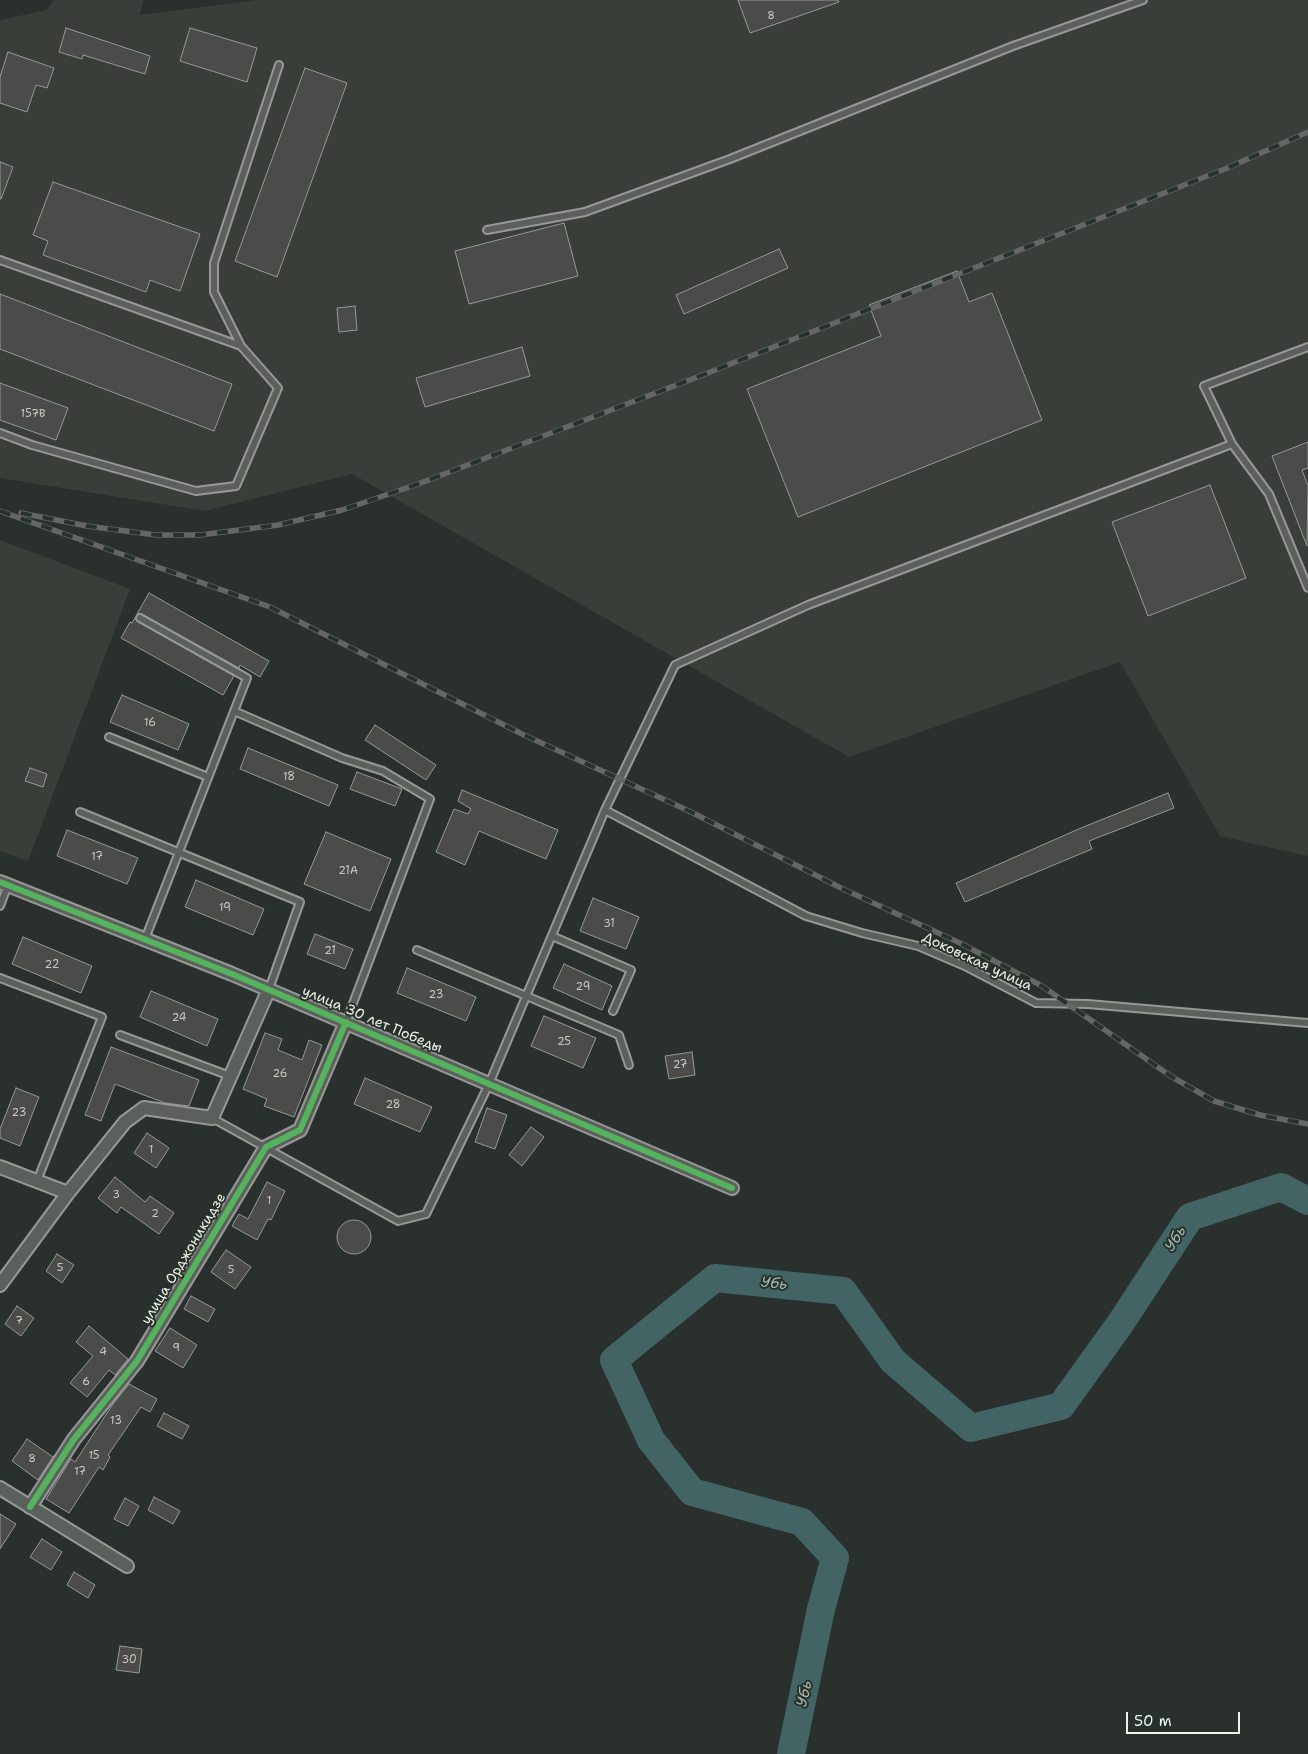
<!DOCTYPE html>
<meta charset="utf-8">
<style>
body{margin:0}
#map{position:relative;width:1308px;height:1754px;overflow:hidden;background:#29302d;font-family:"Shantell Sans",sans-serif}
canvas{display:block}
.scale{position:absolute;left:1126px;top:1712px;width:114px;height:22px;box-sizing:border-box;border:2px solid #f4f1e8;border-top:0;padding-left:6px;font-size:15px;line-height:18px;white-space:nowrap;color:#f4f1e8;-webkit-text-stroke:4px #26332d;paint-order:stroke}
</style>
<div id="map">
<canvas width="1308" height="1754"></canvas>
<div class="scale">50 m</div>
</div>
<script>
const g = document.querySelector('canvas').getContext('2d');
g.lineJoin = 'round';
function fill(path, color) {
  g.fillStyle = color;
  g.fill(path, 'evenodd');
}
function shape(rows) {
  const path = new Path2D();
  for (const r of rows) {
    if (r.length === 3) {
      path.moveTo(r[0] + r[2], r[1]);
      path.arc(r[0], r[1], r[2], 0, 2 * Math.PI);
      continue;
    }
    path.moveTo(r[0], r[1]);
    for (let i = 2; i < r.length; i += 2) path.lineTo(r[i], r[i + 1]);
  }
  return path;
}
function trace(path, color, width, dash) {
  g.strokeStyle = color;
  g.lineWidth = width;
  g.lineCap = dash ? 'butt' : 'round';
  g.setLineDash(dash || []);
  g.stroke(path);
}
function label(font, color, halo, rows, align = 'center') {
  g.font = font + ' "Shantell Sans",sans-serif';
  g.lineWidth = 4;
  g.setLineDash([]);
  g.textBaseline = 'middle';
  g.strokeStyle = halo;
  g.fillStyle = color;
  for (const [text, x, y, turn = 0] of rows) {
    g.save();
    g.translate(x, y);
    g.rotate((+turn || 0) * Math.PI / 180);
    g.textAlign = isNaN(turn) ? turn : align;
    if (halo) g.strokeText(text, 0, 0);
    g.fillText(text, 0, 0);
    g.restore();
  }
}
fill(shape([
 [54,0,143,0,140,15,256,0,1308,0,1308,856,1220,836,1120,662,849,757,352,474,205,511,0,478,0,20,47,10],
 [0,540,130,589,28,861,0,851]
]), '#393e38');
trace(shape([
 [791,1754,821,1609,835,1558,802,1522,692,1492,651,1440,614,1360,715,1278,843,1291,893,1361,971,1428,1061,1406,1120,1324,1190,1217,1281,1187,1308,1201]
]), '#426464', 28);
const building = shape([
 [738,0,838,0,839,2,750,33,738,0],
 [66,28,150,56,145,74,83,55,82,59,59,52,66,28],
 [190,28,257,48,247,82,180,61,190,28],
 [8,52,54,68,47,88,36,85,27,112,0,103,0,77,8,52],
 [305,68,347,83,277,277,235,261,305,68],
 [0,162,13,167,1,199,0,199,0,162],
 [53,182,200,234,180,291,150,280,146,292,43,255,48,241,33,235,53,182],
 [564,223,578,276,469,304,455,251,564,223],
 [779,249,788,268,684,314,676,295,779,249],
 [957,271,969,302,992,293,1042,420,798,517,747,389,881,336,869,305,957,271],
 [0,294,232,384,214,431,0,349,0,294],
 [355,306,357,330,339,332,337,308,355,306],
 [522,347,530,376,425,407,416,378,522,347],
 [0,383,68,408,56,440,0,420,0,383],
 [1308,442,1308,468,1302,470,1308,486,1307,546,1272,456,1308,442],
 [1210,485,1246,578,1148,616,1112,522,1210,485],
 [149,593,269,661,260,677,240,665,239,668,142,614,137,614,149,593],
 [135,618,138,622,234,676,223,695,121,638,130,622,132,623,135,618],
 [122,695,189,724,178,750,110,722,122,695],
 [375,725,436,765,426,780,365,740,375,725],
 [248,748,338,785,329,806,240,769,248,748],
 [30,768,47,774,43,787,25,781,30,768],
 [357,772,402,789,395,806,350,789,357,772],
 [462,790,558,830,546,859,479,831,465,865,436,852,454,809,468,814,471,809,458,801,462,790],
 [1168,793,1174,808,1089,841,1092,849,965,902,956,883,1081,828,1168,793],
 [67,830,138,858,127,884,57,856,67,830],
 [326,832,391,859,370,911,304,884,326,832],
 [196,880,264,909,253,935,185,907,196,880],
 [593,898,639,917,626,949,580,931,593,898],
 [315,934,353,949,345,969,307,954,315,934],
 [23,937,92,966,81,993,12,964,23,937],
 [564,964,612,986,602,1010,553,988,564,964],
 [407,968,476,997,466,1021,397,993,407,968],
 [151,991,218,1019,207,1046,140,1017,151,991],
 [544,1016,596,1038,583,1068,531,1046,544,1016],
 [265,1033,282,1039,278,1050,302,1060,309,1040,322,1045,294,1117,264,1106,267,1099,243,1089,265,1033],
 [111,1047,199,1080,189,1106,165,1103,115,1084,101,1121,85,1115,111,1047],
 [692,1052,695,1075,669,1079,665,1056,692,1052],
 [365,1078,432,1107,420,1132,354,1104,365,1078],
 [16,1088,39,1097,20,1146,0,1138,0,1129,16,1088],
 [487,1108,507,1115,495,1149,475,1142,487,1108],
 [531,1127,544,1137,522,1166,509,1155,531,1127],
 [147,1133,169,1148,156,1168,134,1153,147,1133],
 [115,1177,145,1202,150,1196,174,1213,159,1234,121,1207,117,1213,98,1198,115,1177],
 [267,1182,285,1191,271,1220,268,1219,257,1240,232,1226,239,1214,248,1219,267,1182],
 [354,1237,17],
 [226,1250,251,1267,235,1289,211,1272,226,1250],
 [57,1254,74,1265,62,1283,46,1271,57,1254],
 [191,1296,215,1309,208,1322,184,1309,191,1296],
 [17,1306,34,1318,21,1336,5,1324,17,1306],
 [89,1326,128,1359,115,1375,109,1370,87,1397,70,1383,93,1356,76,1342,89,1326],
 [170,1328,197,1345,183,1368,155,1351,170,1328],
 [129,1384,157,1399,150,1412,141,1407,108,1455,110,1457,103,1470,99,1467,69,1513,46,1499,71,1459,75,1462,113,1404,129,1384],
 [164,1413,189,1426,182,1439,157,1426,164,1413],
 [27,1439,53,1457,38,1480,12,1461,27,1439],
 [154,1497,180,1511,173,1524,148,1510,154,1497],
 [125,1498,139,1506,128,1526,114,1519,125,1498],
 [0,1514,16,1524,0,1549,0,1514],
 [42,1539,62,1552,51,1570,30,1557,42,1539],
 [74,1572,95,1585,88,1598,67,1585,74,1572],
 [120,1646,142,1649,139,1673,116,1670,120,1646]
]);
fill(building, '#4b4c49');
trace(building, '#969996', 1);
const lane = shape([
 [487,230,585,212,730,159,1013,46,1143,0],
 [0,260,241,346],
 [1308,347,1204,386,1232,444,1269,494,1308,588],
 [0,433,32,445,196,491,236,486,278,388,241,346,214,292,214,263,279,65],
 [140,618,247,678,145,939],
 [234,711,342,758,383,771,430,799,346,1022],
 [109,737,208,777],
 [605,810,806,916,862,933,918,946,967,967,1036,1003,1088,1004,1308,1023],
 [80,812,300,902,269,989],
 [0,906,8,885],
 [552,936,631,970,613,1011],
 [417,950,619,1035,629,1065],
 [0,978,102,1017,37,1181],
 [120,1035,230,1076],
 [212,1118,398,1221,426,1214,489,1084,605,810,675,665,808,605,1232,444]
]);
const street = shape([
 [0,882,232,974,732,1188],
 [0,1167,68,1193],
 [0,1285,68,1193,125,1122,144,1108,212,1118,269,989],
 [0,1488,127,1566],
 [30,1507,74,1439,137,1361,266,1147,300,1130,346,1022]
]);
trace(lane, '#969996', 10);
trace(street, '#969996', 16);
trace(lane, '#5c605c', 6);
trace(street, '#5c605c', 12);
const rail = shape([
 [0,511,270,607,522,734,689,811,843,889,960,943,1042,986,1172,1077,1214,1101,1260,1115,1308,1124],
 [21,513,87,526,156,535,200,535,278,525,342,510,418,484,700,376,1225,169,1308,132]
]);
trace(rail, '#646764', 5.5);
trace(rail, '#26332d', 4, [11]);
trace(shape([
 [0,882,232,974,732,1188],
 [30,1507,74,1439,137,1361,266,1147,300,1130,346,1022]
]), '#56b35d', 6);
label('11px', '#cac8c0', null, [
 ["8",771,16],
 ["157В",33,414],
 ["16",150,723],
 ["18",289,777],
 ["17",97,857],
 ["21А",348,871],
 ["19",225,908],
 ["31",609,924],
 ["21",330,951],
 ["22",52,965],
 ["29",583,987],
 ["23",436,995],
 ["24",179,1018],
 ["25",564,1042],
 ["27",680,1065],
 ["26",280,1074],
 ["28",393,1105],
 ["23",19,1113],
 ["1",151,1150],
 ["3",116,1195],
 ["1",269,1201],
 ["2",155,1214],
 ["5",60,1268],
 ["5",231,1270],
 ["7",19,1321],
 ["9",176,1348],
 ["4",103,1352],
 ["6",86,1382],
 ["13",116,1421],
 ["15",94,1456],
 ["8",32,1459],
 ["17",80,1472],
 ["30",129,1660]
]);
label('14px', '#f4f1e8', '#26332d', [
 ["Доковская улица",977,962,25],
 ["улица 30 лет Победы",372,1020,23],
 ["улица Орджоникидзе",184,1259,-59]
]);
label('italic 15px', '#aebbb5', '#26332d', [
 ["Убь",1176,1239,-57],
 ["Убь",774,1284,6],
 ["Убь",805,1694,-77]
]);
</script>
